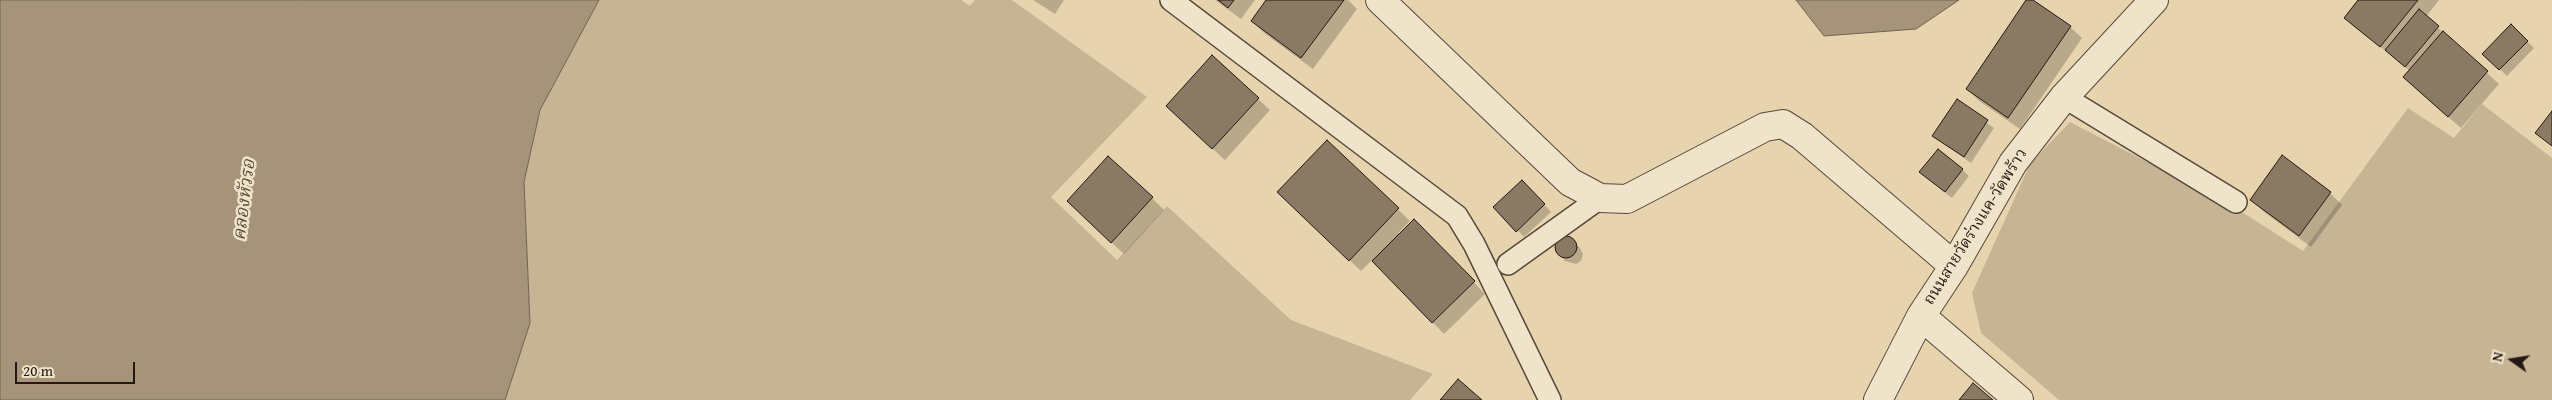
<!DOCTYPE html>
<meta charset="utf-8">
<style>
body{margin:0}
#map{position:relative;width:2552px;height:400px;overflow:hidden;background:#e7d4ae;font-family:"Gentium Book Plus",serif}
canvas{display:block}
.north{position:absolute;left:2487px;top:335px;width:50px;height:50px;-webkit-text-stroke:4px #efe3ca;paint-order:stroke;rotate:283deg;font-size:14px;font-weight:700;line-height:20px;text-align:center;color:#251913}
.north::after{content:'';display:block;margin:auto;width:18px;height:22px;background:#251913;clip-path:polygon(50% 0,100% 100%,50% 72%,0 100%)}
.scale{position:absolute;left:15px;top:362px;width:120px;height:22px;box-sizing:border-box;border:2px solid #251913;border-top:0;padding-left:6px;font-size:15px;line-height:18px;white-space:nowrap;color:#251913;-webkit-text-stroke:4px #efe3ca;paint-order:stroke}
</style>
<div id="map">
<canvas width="2552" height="400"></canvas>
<div class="north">N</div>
<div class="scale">20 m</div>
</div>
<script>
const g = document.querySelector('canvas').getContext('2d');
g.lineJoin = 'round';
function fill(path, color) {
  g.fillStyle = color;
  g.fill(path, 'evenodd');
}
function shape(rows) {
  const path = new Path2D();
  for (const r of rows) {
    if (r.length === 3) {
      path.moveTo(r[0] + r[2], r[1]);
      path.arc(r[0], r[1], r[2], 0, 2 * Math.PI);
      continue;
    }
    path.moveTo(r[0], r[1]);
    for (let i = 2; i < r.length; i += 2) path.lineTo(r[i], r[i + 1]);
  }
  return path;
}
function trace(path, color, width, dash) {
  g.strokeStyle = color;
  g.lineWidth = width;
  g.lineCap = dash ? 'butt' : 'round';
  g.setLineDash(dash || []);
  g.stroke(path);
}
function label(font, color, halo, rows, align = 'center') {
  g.font = font + ' "Gentium Book Plus","Noto Serif Thai",serif';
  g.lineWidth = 5;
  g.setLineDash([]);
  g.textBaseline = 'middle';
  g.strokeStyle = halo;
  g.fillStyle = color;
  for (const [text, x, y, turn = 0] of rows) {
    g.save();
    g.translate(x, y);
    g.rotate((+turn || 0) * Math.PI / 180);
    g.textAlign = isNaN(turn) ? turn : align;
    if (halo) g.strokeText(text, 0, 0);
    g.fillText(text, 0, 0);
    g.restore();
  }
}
fill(shape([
 [599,0,961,0,970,6,975,0,1012,0,1147,97,1051,197,1117,260,1167,206,1291,320,1433,374,1410,400,505,400,530,323,524,182,540,110],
 [2482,104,2552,158,2552,400,2059,400,1981,333,1972,293,2030,164,2070,122,2234,207,2303,251,2408,108,2454,138]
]), '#c6b494');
const water = shape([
 [0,0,599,0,540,110,524,182,530,323,505,400,0,400,0,0],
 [1796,0,1959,0,1916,29,1824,36,1796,0]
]);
fill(water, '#a59479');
trace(water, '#726350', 1);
fill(shape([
 [1033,0,1064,0,1055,14],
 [1215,0,1255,0,1241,19],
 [1267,0,1348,0,1357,9,1313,69,1264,33,1252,21],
 [2028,0,2031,0,2070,27,2082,38,2020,129,1979,101,1967,89],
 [2359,0,2439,0,2426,17,2499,84,2461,128,2416,89,2410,71,2345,18],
 [2511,26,2534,48,2507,76,2484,54],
 [1258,99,1270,110,1225,160,1179,118],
 [1957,101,1994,128,1971,163,1934,136],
 [1327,141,1410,221,1398,233,1400,234,1414,220,1485,294,1444,334,1372,260,1361,271,1279,192],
 [1962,170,1969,176,1952,198,1928,179],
 [1529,188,1551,212,1524,237,1495,207],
 [2330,193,2342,205,2311,247,2263,211,2252,200],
 [1152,198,1164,210,1124,254,1080,213],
 [1568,238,1580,248,1583,254,1581,261,1576,264,1565,261,1556,248,1562,239]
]), '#0003');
const building = shape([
 [1218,0,1234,0,1228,8,1218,0],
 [1266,0,1344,0,1301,58,1251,21,1266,0],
 [2026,0,2033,0,2071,26,2008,118,1966,89,2026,0],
 [2358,0,2418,0,2380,47,2344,18,2358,0],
 [2419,9,2439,26,2405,67,2385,50,2419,9],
 [2511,24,2528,41,2499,70,2482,54,2511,24],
 [2443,31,2488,71,2448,117,2403,77,2443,31],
 [1212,55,1259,98,1212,149,1166,106,1212,55],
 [1957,99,1988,120,1964,157,1932,136,1957,99],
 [2552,111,2552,146,2535,133,2552,111],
 [1327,140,1399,208,1349,261,1277,192,1327,140],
 [1938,149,1963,169,1945,192,1919,172,1938,149],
 [2282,155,2331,192,2299,236,2250,200,2282,155],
 [1108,156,1153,197,1111,243,1067,201,1108,156],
 [1522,180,1545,204,1516,232,1493,207,1522,180],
 [1414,219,1475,281,1432,323,1372,261,1414,219],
 [1566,247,11],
 [1458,379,1482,400,1440,400,1458,379],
 [1973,383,1993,400,1959,400,1973,383]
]);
fill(building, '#8a7a64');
trace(building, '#251913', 1);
const lane = shape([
 [1171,0,1457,216,1474,244,1550,400],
 [2064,97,2236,202],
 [1508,264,1600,198]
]);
const street = shape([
 [1380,0,1570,182,1600,198,1627,199,1765,127,1783,124,1802,136,1954,266],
 [1921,316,2019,400],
 [1878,400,1921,316,1954,266,2013,163,2064,97,2154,0]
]);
trace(lane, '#56483a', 24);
trace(street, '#56483a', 30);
trace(lane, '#efe3ca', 21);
trace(street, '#efe3ca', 28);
label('16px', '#251913', '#efe3ca', [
 ["ถนนสายวัดร่างแค-วัดพร้าว",1976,227,-58]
]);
label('italic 18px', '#584a3c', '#efe3ca', [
 ["คลองหัวรอ",245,200,-83]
]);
</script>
